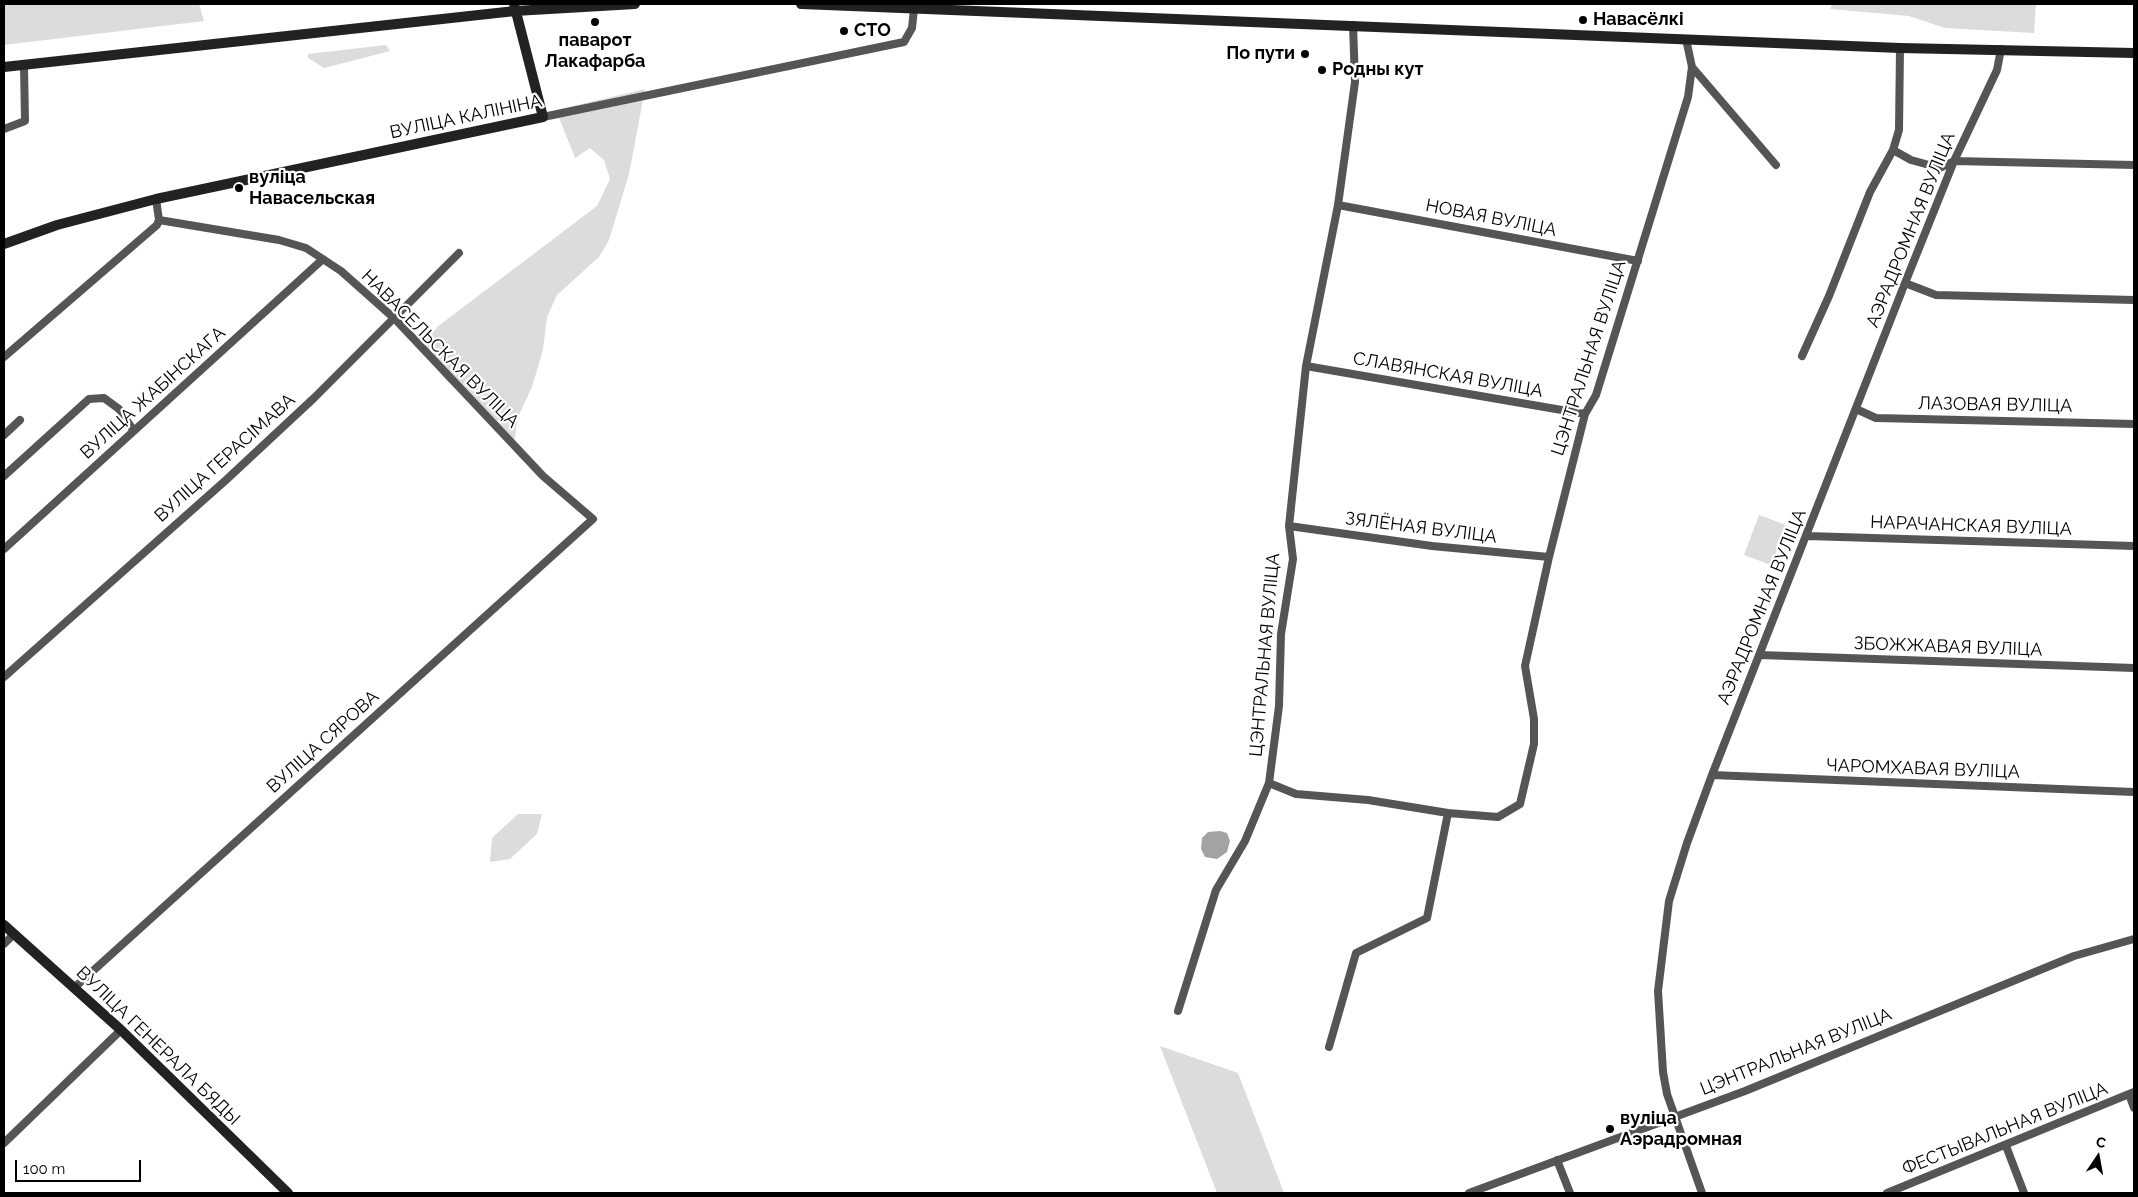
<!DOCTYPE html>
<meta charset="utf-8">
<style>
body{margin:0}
#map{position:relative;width:2138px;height:1197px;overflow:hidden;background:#fff;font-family:Raleway,sans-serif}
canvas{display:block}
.frame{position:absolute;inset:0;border:5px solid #000;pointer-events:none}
.north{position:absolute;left:2073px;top:1132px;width:50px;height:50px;-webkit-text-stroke:4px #fff;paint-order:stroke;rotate:12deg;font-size:14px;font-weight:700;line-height:20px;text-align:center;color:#000}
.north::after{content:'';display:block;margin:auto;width:18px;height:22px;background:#000;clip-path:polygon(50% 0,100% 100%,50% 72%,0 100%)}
.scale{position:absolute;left:15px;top:1160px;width:126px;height:22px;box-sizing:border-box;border:2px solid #000;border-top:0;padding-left:6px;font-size:15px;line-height:18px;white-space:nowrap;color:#000;-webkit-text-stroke:4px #fff;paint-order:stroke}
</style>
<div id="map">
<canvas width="2138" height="1197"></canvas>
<div class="frame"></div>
<div class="north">С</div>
<div class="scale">100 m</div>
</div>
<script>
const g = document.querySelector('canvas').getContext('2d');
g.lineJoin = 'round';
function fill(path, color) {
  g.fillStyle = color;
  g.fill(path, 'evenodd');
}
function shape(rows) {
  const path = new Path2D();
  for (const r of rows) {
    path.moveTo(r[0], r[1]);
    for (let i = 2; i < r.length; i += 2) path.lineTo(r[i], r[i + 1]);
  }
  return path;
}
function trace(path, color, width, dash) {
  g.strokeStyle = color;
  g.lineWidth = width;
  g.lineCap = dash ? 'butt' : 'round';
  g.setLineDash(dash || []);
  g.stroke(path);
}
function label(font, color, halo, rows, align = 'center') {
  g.font = font + ' Raleway,sans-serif';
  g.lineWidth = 4.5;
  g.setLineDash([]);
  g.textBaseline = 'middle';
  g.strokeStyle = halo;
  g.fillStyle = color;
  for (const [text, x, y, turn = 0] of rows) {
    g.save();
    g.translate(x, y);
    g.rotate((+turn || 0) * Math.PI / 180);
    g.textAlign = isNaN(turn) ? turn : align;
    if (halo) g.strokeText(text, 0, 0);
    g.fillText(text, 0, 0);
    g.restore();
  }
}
fill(shape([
 [4,4,199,4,204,21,4,45],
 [1832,4,2036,4,2034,33,1945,28,1909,16,1830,9],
 [386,45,390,51,324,68,308,58,308,54],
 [645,89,629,174,609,240,599,257,557,295,547,317,543,350,532,387,518,417,514,443,444,378,421,348,437,327,597,206,610,179,604,160,590,148,575,158,556,110],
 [1759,515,1786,525,1771,565,1744,555],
 [518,814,542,814,537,834,510,859,490,862,492,838],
 [1160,1046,1238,1073,1284,1193,1217,1193]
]), '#dcdcdc');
fill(shape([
 [1220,831,1227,833,1230,841,1227,852,1217,859,1205,857,1201,849,1202,838,1208,832]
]), '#a3a3a3');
trace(shape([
 [1353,25,1355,82,1338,205,1306,366,1289,526,1293,559,1281,634,1279,706,1269,783,1296,794,1368,800,1448,813,1498,817,1520,804,1534,744,1534,719,1525,666,1549,557,1585,414,1596,395,1688,97,1692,67,1686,39],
 [1692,67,1776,165],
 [543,117,904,42,912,28,914,9],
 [4,129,25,121,24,65],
 [1893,150,1911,160,1940,168,1954,161,2134,165],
 [1338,205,1638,261],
 [1905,283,1936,295,2134,300],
 [1802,356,1829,296,1870,192,1893,150,1899,130,1900,48],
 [4,357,157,225,159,220,156,199],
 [1306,366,1585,414],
 [1856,409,1876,418,2134,424],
 [4,435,20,420],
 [4,476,89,399,104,398,119,409,134,431],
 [1289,526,1432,546,1549,557],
 [1807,536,2134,546],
 [4,549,323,259],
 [1760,655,2134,668],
 [4,677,226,480,314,398,459,253],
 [1712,775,2134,792],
 [4,944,14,934],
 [74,988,593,519,543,476,395,319,341,271,306,248,279,240,159,220],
 [1178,1011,1216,890,1245,841,1269,783],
 [1329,1047,1356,953,1427,918,1448,813],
 [2129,1094,2134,1108],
 [4,1143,121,1030],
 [2006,1146,2024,1193],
 [1557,1160,1570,1193],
 [1469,1193,1745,1091,2074,956,2134,939],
 [1702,1193,1667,1094,1663,1072,1658,991,1669,901,1687,843,1712,775,1905,283,1954,161,1997,70,2001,49],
 [1887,1193,2134,1092]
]), '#555', 8);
trace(shape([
 [801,4,1900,48,2134,53],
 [4,67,515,11,635,4],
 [4,244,57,225,156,199,543,117,514,4],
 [4,925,121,1030,288,1193]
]), '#222', 10);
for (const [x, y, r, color] of [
 [1583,20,5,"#000"],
 [595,22,5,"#000"],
 [844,31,5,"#000"],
 [1305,54,5,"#000"],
 [1322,70,5,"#000"],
 [239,188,5,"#000"],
 [1610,1129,5,"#000"]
]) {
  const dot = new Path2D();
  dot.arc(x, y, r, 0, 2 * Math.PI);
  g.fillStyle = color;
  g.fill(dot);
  trace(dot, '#fff', 2);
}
label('bold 18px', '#000', '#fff', [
 ["Навасёлкі",1593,20],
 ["СТО",854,31],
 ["паварот",595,41,"center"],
 ["Лакафарба",595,62,"center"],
 ["По пути",1295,54,"right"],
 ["Родны кут",1332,70],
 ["вуліца",249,178],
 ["Навасельская",249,199],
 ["вуліца",1620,1119],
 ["Аэрадромная",1620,1140]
], 'left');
label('18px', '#000', '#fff', [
 ["ВУЛІЦА КАЛІНІНА",466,117,-12],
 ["НОВАЯ ВУЛІЦА",1491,218,11],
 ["АЭРАДРОМНАЯ ВУЛІЦА",1911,230,-68],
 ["НАВАСЕЛЬСКАЯ ВУЛІЦА",440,349,45],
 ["ЦЭНТРАЛЬНАЯ ВУЛІЦА",1589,358,-72],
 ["СЛАВЯНСКАЯ ВУЛІЦА",1448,375,10],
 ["ВУЛІЦА ЖАБІНСКАГА",153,393,-42],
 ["ЛАЗОВАЯ ВУЛІЦА",1995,405,1],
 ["ВУЛІЦА ГЕРАСІМАВА",225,458,-42],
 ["НАРАЧАНСКАЯ ВУЛІЦА",1971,526,2],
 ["ЗЯЛЁНАЯ ВУЛІЦА",1421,528,7],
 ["АЭРАДРОМНАЯ ВУЛІЦА",1762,607,-68],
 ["ЗБОЖЖАВАЯ ВУЛІЦА",1948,647,2],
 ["ЦЭНТРАЛЬНАЯ ВУЛІЦА",1265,655,-85],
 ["ВУЛІЦА СЯРОВА",323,742,-42],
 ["ЧАРОМХАВАЯ ВУЛІЦА",1923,769,2],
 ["ВУЛІЦА ГЕНЕРАЛА БЯДЫ",158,1046,44],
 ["ЦЭНТРАЛЬНАЯ ВУЛІЦА",1796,1052,-22],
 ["ФЕСТЫВАЛЬНАЯ ВУЛІЦА",2005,1129,-22]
]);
</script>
